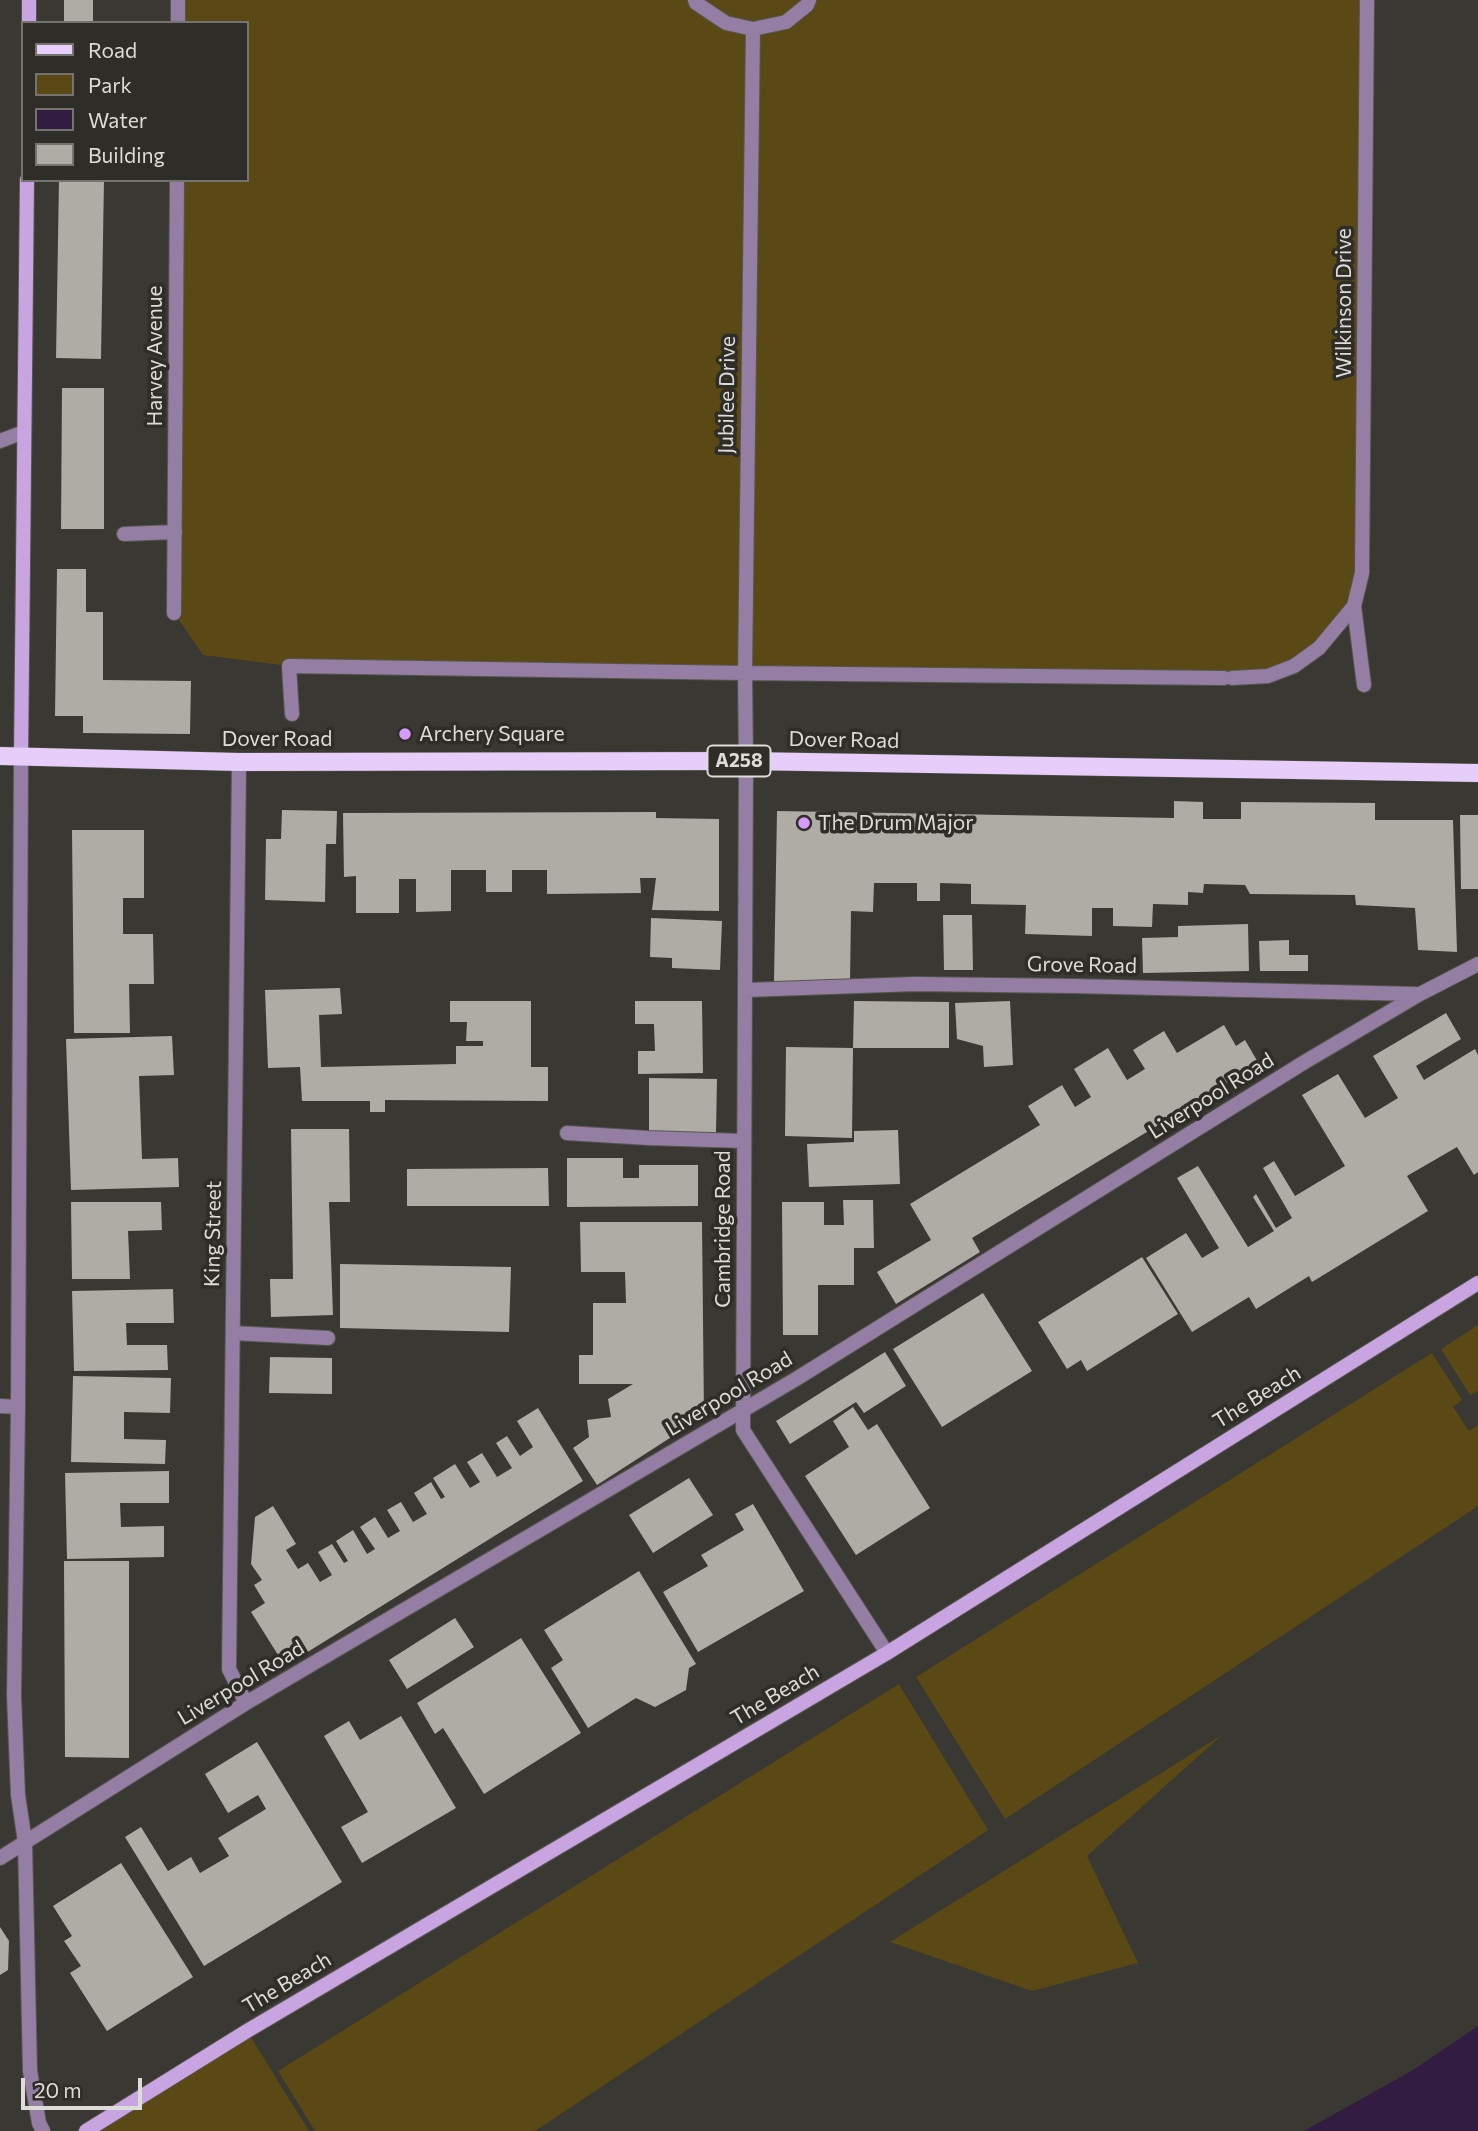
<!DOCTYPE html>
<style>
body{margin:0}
#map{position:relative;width:1478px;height:2131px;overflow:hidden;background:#3a3832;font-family:Commissioner,sans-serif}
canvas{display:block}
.legend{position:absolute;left:21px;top:21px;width:228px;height:161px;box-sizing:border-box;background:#2f2d28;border:2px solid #75736f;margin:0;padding:9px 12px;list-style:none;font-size:21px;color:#dedcd9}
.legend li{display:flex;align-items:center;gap:14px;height:35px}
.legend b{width:35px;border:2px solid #75736f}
.scale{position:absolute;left:21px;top:2078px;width:121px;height:32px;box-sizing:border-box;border:4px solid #dedcd9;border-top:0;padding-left:9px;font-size:21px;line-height:24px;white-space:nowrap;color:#dedcd9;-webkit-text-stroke:5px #2f2d28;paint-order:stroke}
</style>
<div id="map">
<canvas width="1478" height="2131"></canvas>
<ul class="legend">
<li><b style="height:9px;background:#e7cdfa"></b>Road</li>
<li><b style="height:19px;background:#5a4915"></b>Park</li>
<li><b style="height:19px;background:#331c42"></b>Water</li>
<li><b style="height:19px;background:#aeaca5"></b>Building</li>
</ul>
<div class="scale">20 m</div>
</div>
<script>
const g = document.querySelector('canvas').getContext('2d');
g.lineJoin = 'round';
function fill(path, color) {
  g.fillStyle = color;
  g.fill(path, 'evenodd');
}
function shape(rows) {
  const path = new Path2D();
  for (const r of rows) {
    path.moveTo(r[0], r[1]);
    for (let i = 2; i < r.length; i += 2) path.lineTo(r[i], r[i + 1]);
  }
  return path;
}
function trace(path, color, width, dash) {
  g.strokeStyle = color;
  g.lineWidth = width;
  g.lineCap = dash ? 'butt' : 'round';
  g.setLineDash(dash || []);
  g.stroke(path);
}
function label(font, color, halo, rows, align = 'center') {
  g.font = font + ' Commissioner,sans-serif';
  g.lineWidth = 7;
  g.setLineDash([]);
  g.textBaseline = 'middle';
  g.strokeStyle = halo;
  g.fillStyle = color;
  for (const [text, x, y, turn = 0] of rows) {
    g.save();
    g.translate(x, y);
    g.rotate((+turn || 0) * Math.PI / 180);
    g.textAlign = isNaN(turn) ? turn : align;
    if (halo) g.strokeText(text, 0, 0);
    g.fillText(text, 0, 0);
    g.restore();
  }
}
fill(shape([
 [178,0,1367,0,1364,384,1354,606,1319,648,1268,676,289,666,203,655,174,613,177,180,247,180,247,23,178,23],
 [1478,1325,1478,1391,1470,1395,1441,1349],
 [1432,1353,1462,1400,1453,1407,1469,1431,1478,1425,1478,1506,1005,1819,916,1677],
 [899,1684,988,1830,535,2131,315,2131,278,2071],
 [1222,1735,1087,1856,1138,1963,1032,1991,890,1942],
 [247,2031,309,2131,86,2131]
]), '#5a4915');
fill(shape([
 [1478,2026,1478,2131,1304,2131,1413,2070]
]), '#331c42');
fill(shape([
 [64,0,93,0,93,23,64,23],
 [59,180,104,180,101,359,56,358],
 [62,388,104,388,104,529,61,529],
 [57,569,86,569,86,612,103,612,103,680,191,681,190,734,83,733,83,716,55,716],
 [1174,801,1203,802,1203,819,1241,819,1241,802,1375,803,1375,820,1453,820,1457,952,1418,950,1415,908,1356,905,1355,895,1250,894,1245,885,1204,884,1203,893,1188,892,1188,905,1153,904,1152,927,1113,926,1113,908,1092,908,1092,936,1025,934,1026,905,971,904,971,884,940,883,940,901,917,901,917,883,874,883,873,912,851,911,850,982,774,981,777,811,1174,818],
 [282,810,337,811,336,844,326,844,325,902,265,900,266,839,281,839],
 [656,812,656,818,719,819,719,911,652,910,656,878,640,878,641,893,547,894,547,870,512,870,512,892,486,892,486,870,451,870,451,911,416,912,416,879,399,879,399,913,356,913,356,876,344,877,343,813],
 [1460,815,1478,815,1478,889,1461,889],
 [72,830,144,830,144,898,123,898,123,934,153,934,154,984,129,984,130,1033,74,1033],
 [943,915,972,915,973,970,944,970],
 [651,918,722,921,720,970,672,968,672,958,650,957],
 [1248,924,1249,971,1143,973,1142,938,1178,937,1178,926],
 [1289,940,1289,955,1308,955,1308,971,1260,971,1259,941],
 [340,988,342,1014,319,1015,321,1067,456,1064,456,1046,483,1046,483,1041,466,1041,467,1022,450,1022,450,1001,531,1001,531,1067,548,1067,548,1101,385,1100,385,1112,370,1112,370,1101,302,1101,300,1067,268,1068,265,990],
 [635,1001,702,1001,703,1073,638,1074,638,1051,655,1051,654,1024,635,1024],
 [854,1001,949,1002,949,1048,853,1048],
 [1010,1001,1013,1065,984,1067,983,1046,957,1039,955,1003],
 [1446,1013,1461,1039,1416,1066,1424,1080,1475,1049,1478,1055,1478,1172,1474,1175,1457,1147,1407,1176,1428,1211,1312,1282,1309,1276,1256,1309,1249,1297,1192,1332,1146,1258,1186,1233,1202,1258,1219,1248,1177,1178,1198,1166,1248,1247,1274,1231,1253,1197,1256,1194,1276,1228,1292,1218,1263,1168,1274,1161,1295,1196,1345,1166,1302,1095,1338,1074,1365,1118,1398,1098,1373,1056],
 [1224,1025,1236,1046,1245,1040,1259,1064,972,1238,980,1252,896,1304,877,1272,931,1240,910,1204,1040,1125,1028,1106,1062,1085,1075,1107,1091,1097,1074,1069,1108,1048,1127,1080,1145,1069,1133,1050,1164,1031,1177,1053],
 [172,1036,174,1075,139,1076,142,1159,178,1158,179,1187,71,1190,66,1039],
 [786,1047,853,1048,852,1138,785,1136],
 [649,1078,717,1079,716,1133,649,1132],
 [291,1129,349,1129,350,1202,329,1202,333,1315,271,1317,270,1279,293,1279],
 [898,1130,900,1184,809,1187,807,1144,854,1142,854,1131],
 [567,1158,623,1158,623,1178,639,1178,639,1165,698,1165,698,1206,567,1207],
 [548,1168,549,1206,407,1206,407,1169],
 [843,1200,873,1200,874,1248,854,1248,854,1285,818,1285,818,1335,783,1335,782,1202,824,1202,824,1225,844,1225],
 [71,1202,161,1202,162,1230,128,1231,130,1279,72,1279],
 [580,1222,702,1222,704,1416,597,1485,573,1448,589,1437,587,1420,611,1417,608,1399,633,1384,579,1384,579,1355,593,1355,593,1303,626,1303,625,1272,581,1272],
 [1142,1257,1178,1314,1087,1371,1081,1360,1067,1369,1038,1322],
 [340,1264,511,1267,509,1332,340,1328],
 [173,1289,174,1323,126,1323,127,1345,167,1345,168,1370,74,1371,72,1291],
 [983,1293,1032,1371,942,1427,893,1349],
 [885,1352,906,1386,864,1413,856,1402,790,1444,776,1421],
 [270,1357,332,1358,332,1394,269,1393],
 [73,1376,171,1378,170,1413,124,1412,124,1439,166,1440,165,1464,71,1462],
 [853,1407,868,1430,877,1424,930,1508,856,1555,805,1476,849,1447,833,1421],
 [538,1408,583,1481,285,1666,251,1612,265,1603,254,1585,262,1580,251,1564,255,1517,273,1506,296,1544,286,1550,298,1569,308,1563,320,1582,332,1575,318,1552,332,1544,344,1563,348,1561,336,1541,353,1530,367,1554,375,1549,360,1527,375,1517,388,1538,400,1531,387,1510,401,1502,413,1522,427,1514,414,1493,431,1482,441,1499,445,1497,433,1478,455,1464,470,1488,480,1482,467,1462,482,1453,497,1477,512,1468,496,1443,507,1436,520,1456,533,1447,517,1421],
 [169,1471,169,1503,120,1503,121,1527,164,1526,164,1557,67,1559,65,1473],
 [689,1478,713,1515,653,1553,629,1515],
 [753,1504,804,1591,698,1652,663,1592,708,1566,701,1555,744,1530,735,1514],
 [64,1561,129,1561,129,1758,65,1757],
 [639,1571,696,1664,689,1668,686,1690,655,1707,636,1698,588,1728,551,1668,563,1660,544,1630],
 [455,1618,474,1647,407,1689,389,1660],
 [521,1638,581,1733,484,1794,443,1728,435,1734,417,1703],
 [401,1716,456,1808,362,1863,341,1827,368,1812,324,1736,349,1721,360,1740],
 [257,1742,342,1882,204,1966,125,1837,141,1827,168,1871,191,1857,200,1873,229,1856,218,1838,266,1809,258,1795,228,1813,205,1774],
 [121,1863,193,1977,107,2031,70,1973,81,1966,64,1941,72,1936,53,1906],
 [0,1927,9,1941,8,1970,0,1975]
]), '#aeaca5');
const lane = shape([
 [0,441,24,432],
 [292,714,289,666,745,673,1224,678],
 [746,761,745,673,753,29],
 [233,1333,328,1338],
 [0,1406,18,1407]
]);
const street = shape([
 [695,0,696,3,726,23,753,29,786,22,807,5,809,0],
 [178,23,178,0],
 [124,534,175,532],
 [1354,606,1364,685],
 [174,613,177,180],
 [1232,678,1268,676,1294,666,1319,648,1354,606,1362,573,1367,0],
 [21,757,18,1407,14,1696,18,1795,25,1842,30,2071,39,2123,43,2131],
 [746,761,743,1430,887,1653],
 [239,762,229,1669,246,1703],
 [746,990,915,984,1073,986,1416,994],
 [567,1133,648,1138,744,1141],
 [0,1858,246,1703,796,1379,1303,1063,1418,995,1478,964]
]);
const secondary = shape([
 [29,23,29,0],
 [21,757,27,180],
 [86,2131,247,2031,887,1653,1478,1283]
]);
const primary = shape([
 [0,756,239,762,746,761,1478,773]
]);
trace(lane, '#585650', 16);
trace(street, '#585650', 16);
trace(secondary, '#585650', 16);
trace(primary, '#585650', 19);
trace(lane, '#947ea4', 14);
trace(street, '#947ea4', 14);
trace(secondary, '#c8a5e1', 14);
trace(primary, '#e7cdfa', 18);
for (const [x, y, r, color] of [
 [405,734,7,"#d59cfb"],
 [804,823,7,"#d59cfb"]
]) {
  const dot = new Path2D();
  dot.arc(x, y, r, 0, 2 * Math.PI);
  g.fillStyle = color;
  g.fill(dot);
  trace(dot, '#2f2d28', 2.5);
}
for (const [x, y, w] of [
 [739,761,63]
]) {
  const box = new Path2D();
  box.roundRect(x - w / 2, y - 15.5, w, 31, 5);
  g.fillStyle = '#2f2d28';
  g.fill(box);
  trace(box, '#dedcd9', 2);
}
label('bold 19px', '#dedcd9', null, [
 ["A258",739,761]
]);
label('21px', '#dedcd9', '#2f2d28', [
 ["Wilkinson Drive",1344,303,-90],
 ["Harvey Avenue",155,356,-90],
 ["Jubilee Drive",727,395,-89],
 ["Dover Road",277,739],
 ["Dover Road",844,740,1],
 ["Grove Road",1082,965,1],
 ["Liverpool Road",1211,1096,-32],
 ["Cambridge Road",723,1229,-90],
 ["King Street",213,1234,-89],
 ["Liverpool Road",729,1394,-31],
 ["The Beach",1257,1397,-32],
 ["Liverpool Road",241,1683,-31],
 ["The Beach",775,1695,-31],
 ["The Beach",287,1983,-31]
]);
label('21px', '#dedcd9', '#2f2d28', [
 ["Archery Square",419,734],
 ["The Drum Major",818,823]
], 'left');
</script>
